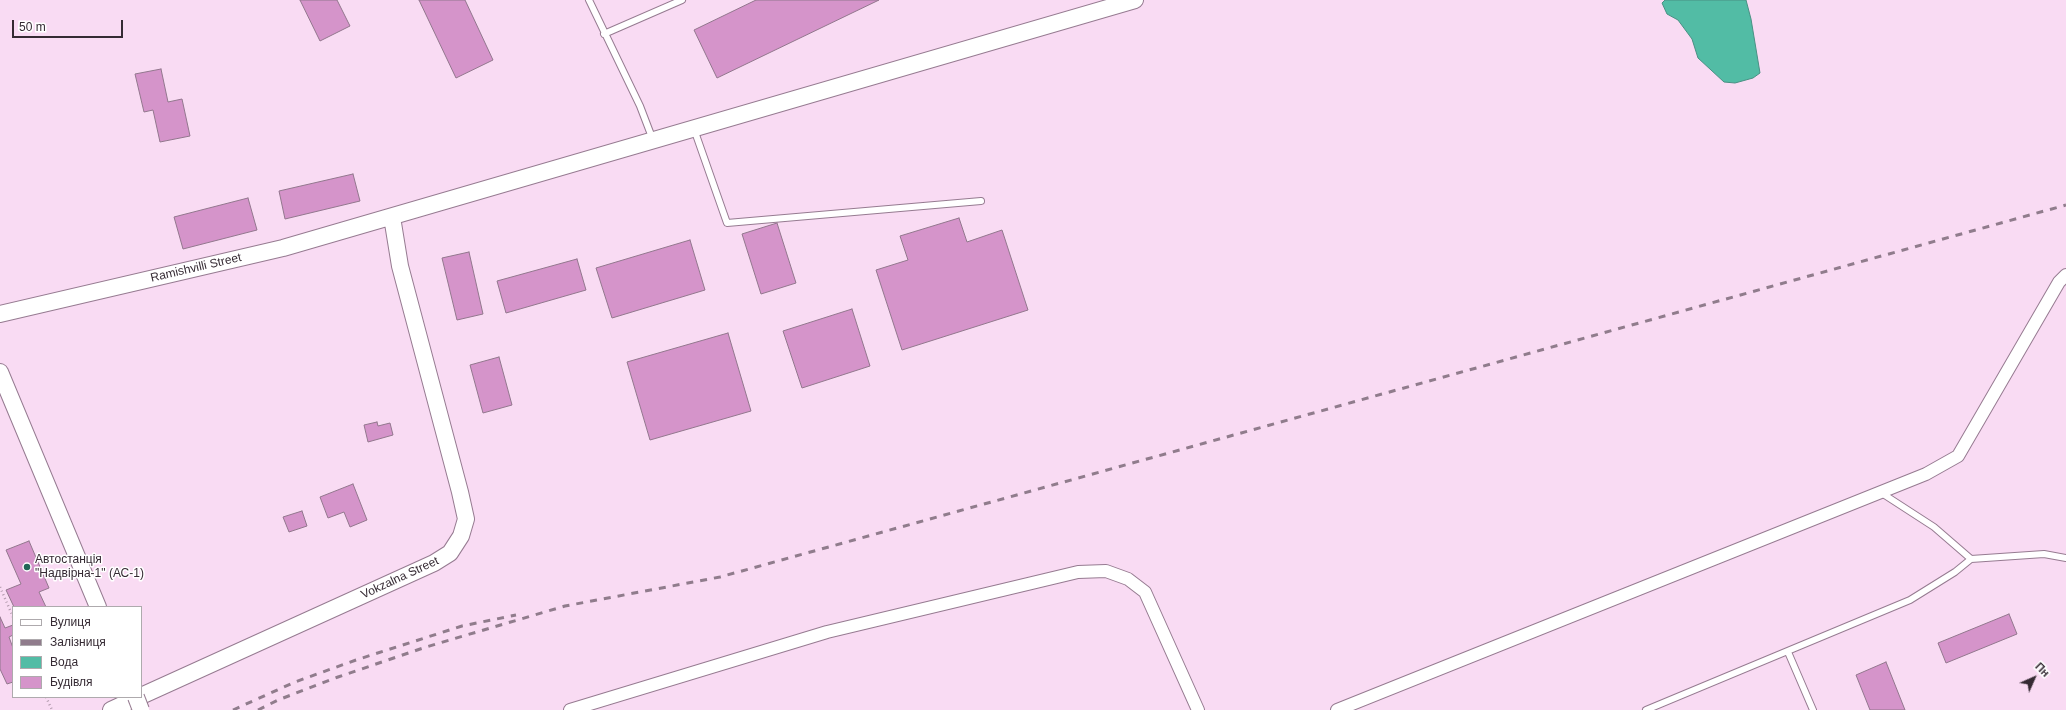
<!DOCTYPE html>
<meta charset="utf-8">
<style>
body{margin:0}
#map{position:relative;width:2066px;height:710px;overflow:hidden;background:#f9dbf3;font-family:Helvetica,sans-serif}
canvas{display:block}
.legend{position:absolute;left:12px;top:606px;width:130px;height:92px;box-sizing:border-box;background:#fff;border:1px solid #aeaaad;margin:0;padding:5px 7px;list-style:none;font-size:12px;color:#352a33}
.legend li{display:flex;align-items:center;gap:8px;height:20px}
.legend b{width:20px;border:1px solid #aeaaad}
.north{position:absolute;left:2014px;top:658px;width:40px;height:40px;-webkit-text-stroke:3px #fff;paint-order:stroke;rotate:45deg;font-size:11px;font-weight:700;line-height:16px;text-align:center;color:#352a33}
.north::after{content:'';display:block;margin:auto;width:14px;height:18px;background:#352a33;clip-path:polygon(50% 0,100% 100%,50% 72%,0 100%)}
.scale{position:absolute;left:12px;top:20px;width:111px;height:18px;box-sizing:border-box;border:2px solid #352a33;border-top:0;padding-left:5px;font-size:12px;line-height:14px;white-space:nowrap;color:#352a33;-webkit-text-stroke:3px #fff;paint-order:stroke}
</style>
<div id="map">
<canvas width="2066" height="710"></canvas>
<ul class="legend">
<li><b style="height:5px;background:#fff"></b>Вулиця</li>
<li><b style="height:5px;background:#907c8c"></b>Залізниця</li>
<li><b style="height:11px;background:#52bca5"></b>Вода</li>
<li><b style="height:11px;background:#d594ca"></b>Будівля</li>
</ul>
<div class="north">Пн</div>
<div class="scale">50 m</div>
</div>
<script>
const g = document.querySelector('canvas').getContext('2d');
g.lineJoin = 'round';
function fill(path, color) {
  g.fillStyle = color;
  g.fill(path, 'evenodd');
}
function shape(rows) {
  const path = new Path2D();
  for (const r of rows) {
    path.moveTo(r[0], r[1]);
    for (let i = 2; i < r.length; i += 2) path.lineTo(r[i], r[i + 1]);
  }
  return path;
}
function trace(path, color, width, dash) {
  g.strokeStyle = color;
  g.lineWidth = width;
  g.lineCap = dash ? 'butt' : 'round';
  g.setLineDash(dash || []);
  g.stroke(path);
}
function label(font, color, halo, rows, align = 'center') {
  g.font = font + ' Helvetica,sans-serif';
  g.lineWidth = 3;
  g.setLineDash([]);
  g.textBaseline = 'middle';
  g.strokeStyle = halo;
  g.fillStyle = color;
  for (const [text, x, y, turn = 0] of rows) {
    g.save();
    g.translate(x, y);
    g.rotate((+turn || 0) * Math.PI / 180);
    g.textAlign = isNaN(turn) ? turn : align;
    if (halo) g.strokeText(text, 0, 0);
    g.fillText(text, 0, 0);
    g.restore();
  }
}
const water = shape([
 [1665,0,1746,0,1751,19,1760,73,1753,78,1735,83,1724,82,1698,58,1692,39,1678,20,1667,14,1662,3,1665,0]
]);
fill(water, '#52bca5');
trace(water, '#499083', 1);
const building = shape([
 [300,0,337,0,350,26,320,41,300,0],
 [419,0,465,0,493,60,456,78,419,0],
 [756,0,879,0,717,78,694,30,756,0],
 [161,69,168,102,182,99,190,136,160,142,153,110,144,112,135,74,161,69],
 [353,174,360,201,285,219,279,191,353,174],
 [248,198,257,230,183,249,174,217,248,198],
 [959,218,967,242,1002,230,1028,310,902,350,876,270,908,260,900,236,959,218],
 [777,223,796,283,761,294,742,234,777,223],
 [690,240,705,290,612,318,596,268,690,240],
 [469,252,483,314,457,320,442,258,469,252],
 [577,259,586,290,506,313,497,281,577,259],
 [852,309,870,366,802,388,783,331,852,309],
 [728,333,751,411,650,440,627,362,728,333],
 [499,357,512,405,483,413,470,365,499,357],
 [377,422,378,426,390,423,393,435,368,442,364,425,377,422],
 [353,484,367,520,350,527,344,512,328,518,320,497,353,484],
 [302,511,307,526,289,532,283,517,302,511],
 [29,541,49,588,39,592,46,607,14,607,6,590,21,584,6,550,29,541],
 [2009,614,2017,634,1946,663,1938,643,2009,614],
 [0,617,5,628,13,625,13,635,9,637,13,648,13,682,7,684,0,669,0,617],
 [1886,662,1905,710,1870,710,1856,675,1886,662]
]);
fill(building, '#d594ca');
trace(building, '#92778d', 1);
const lane = shape([
 [589,0,640,106,653,140],
 [604,34,682,0],
 [694,129,727,223,981,201],
 [1880,492,1934,527,1971,559,2044,554,2066,558],
 [1788,652,1813,710],
 [1646,710,1910,600,1955,572,1971,559]
]);
const street = shape([
 [570,710,827,632,1078,572,1106,571,1128,579,1145,592,1198,710],
 [1337,710,1926,474,1958,456,2059,282,2066,275]
]);
const secondary = shape([
 [0,314,283,248,1135,0],
 [0,372,98,607],
 [141,696,434,563,450,553,461,536,466,519,460,492,400,266,392,217],
 [111,710,139,697]
]);
trace(lane, '#967b91', 8);
trace(street, '#967b91', 14);
trace(secondary, '#967b91', 18);
trace(shape([
 [0,587,13,617],
 [46,697,52,710]
]), '#b29bad', 2.5, [1, 3]);
trace(lane, '#fff', 6);
trace(street, '#fff', 12);
trace(secondary, '#fff', 16);
trace(shape([
 [233,710,295,682,356,660,462,626,516,615],
 [258,710,278,700,338,677,426,647,565,606,720,577,2066,205]
]), '#907c8c', 3, [7, 7]);
const secondaryBridge = shape([
 [136,697,141,710]
]);
trace(secondaryBridge, '#967b91', 18, []);
trace(secondaryBridge, '#fff', 16);
for (const [x, y, r, color] of [
 [27,567,4,"#226658"]
]) {
  const dot = new Path2D();
  dot.arc(x, y, r, 0, 2 * Math.PI);
  g.fillStyle = color;
  g.fill(dot);
  trace(dot, '#fff', 1.5);
}
label('12px', '#352a33', '#fff', [
 ["Ramishvilli Street",196,268,-13],
 ["Vokzalna Street",400,578,-25]
]);
label('12px', '#352a33', '#fff', [
 ["Автостанція",35,560],
 ["\"Надвірна-1\" (АС-1)",35,574]
], 'left');
</script>
